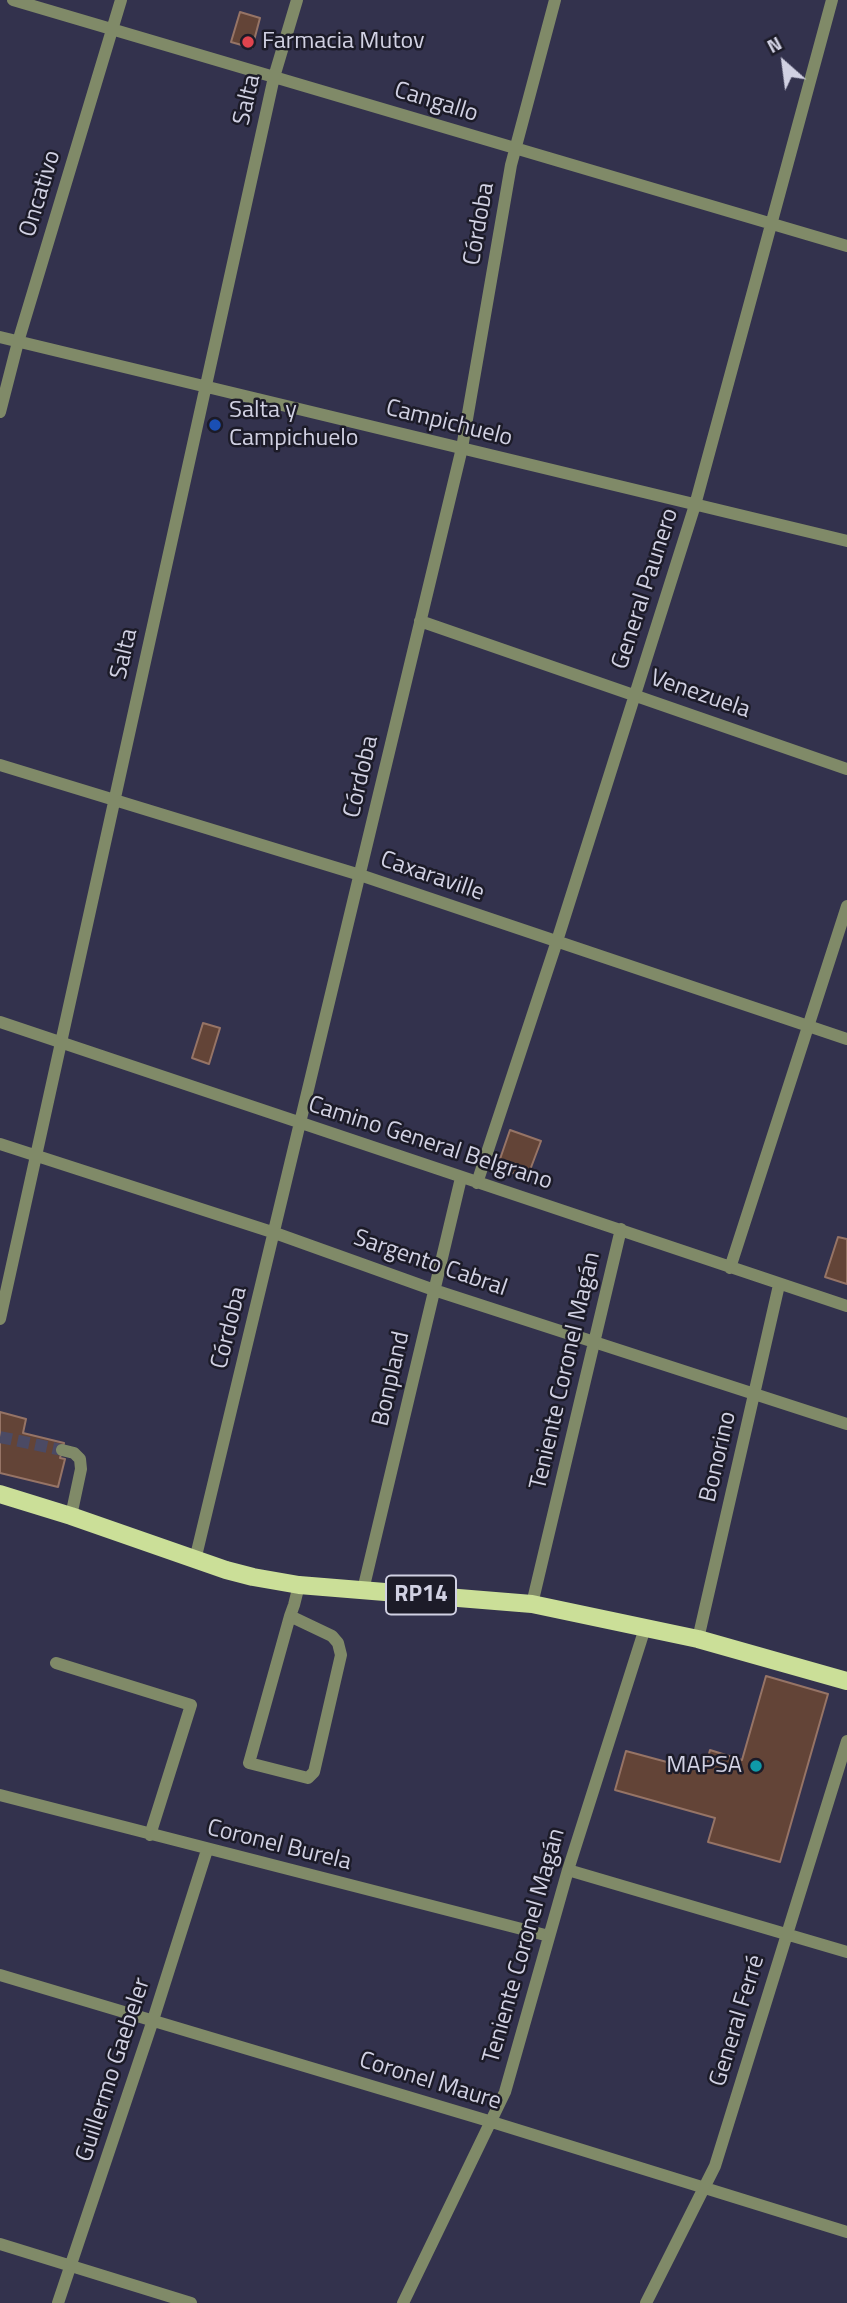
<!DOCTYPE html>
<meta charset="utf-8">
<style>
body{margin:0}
#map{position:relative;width:847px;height:2303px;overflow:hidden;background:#33324d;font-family:"Titillium Web",sans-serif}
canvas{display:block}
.north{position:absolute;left:749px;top:28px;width:70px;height:70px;-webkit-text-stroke:5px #1c1b28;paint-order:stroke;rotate:332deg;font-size:19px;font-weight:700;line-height:28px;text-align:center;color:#d1d1e3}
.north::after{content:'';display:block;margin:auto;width:24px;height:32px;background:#d1d1e3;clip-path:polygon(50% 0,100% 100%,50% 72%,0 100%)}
</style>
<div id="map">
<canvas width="847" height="2303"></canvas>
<div class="north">N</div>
</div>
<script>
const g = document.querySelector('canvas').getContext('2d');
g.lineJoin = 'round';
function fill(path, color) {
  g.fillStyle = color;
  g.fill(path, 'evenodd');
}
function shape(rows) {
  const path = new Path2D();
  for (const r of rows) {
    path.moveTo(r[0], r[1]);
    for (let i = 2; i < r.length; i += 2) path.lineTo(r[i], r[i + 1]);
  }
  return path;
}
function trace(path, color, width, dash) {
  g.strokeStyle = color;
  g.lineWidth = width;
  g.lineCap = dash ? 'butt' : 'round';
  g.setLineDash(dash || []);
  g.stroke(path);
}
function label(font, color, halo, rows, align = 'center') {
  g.font = font + ' "Titillium Web",sans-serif';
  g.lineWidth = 5;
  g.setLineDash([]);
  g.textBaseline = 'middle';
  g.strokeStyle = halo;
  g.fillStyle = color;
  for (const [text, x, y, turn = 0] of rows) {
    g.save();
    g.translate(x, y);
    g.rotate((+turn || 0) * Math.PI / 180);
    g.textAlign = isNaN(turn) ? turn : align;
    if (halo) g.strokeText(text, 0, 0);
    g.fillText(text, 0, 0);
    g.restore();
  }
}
const building = shape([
 [240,12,260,18,252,48,231,42,240,12],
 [203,1023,220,1028,209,1064,192,1058,203,1023],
 [510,1130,541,1141,527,1178,507,1171,500,1159,510,1130],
 [838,1237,847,1239,847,1284,825,1277,838,1237],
 [0,1412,26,1419,23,1433,64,1443,60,1458,65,1459,58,1487,0,1473,0,1412],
 [766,1676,828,1694,780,1862,708,1842,715,1818,615,1790,626,1751,704,1772,710,1750,742,1760,766,1676]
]);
fill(building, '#634437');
trace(building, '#967466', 2);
trace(shape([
 [0,1437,62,1450]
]), '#4b4a64', 12, [12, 6]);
trace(shape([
 [13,0,847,246],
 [0,337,847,541],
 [0,412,18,342,121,0],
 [420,621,847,769],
 [0,765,360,875,847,1039],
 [0,1022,847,1306],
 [0,1144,275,1233,434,1290,847,1424],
 [477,1183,557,941,695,505,832,0],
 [730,1268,847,906],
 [0,1319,274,77,297,0],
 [62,1450,74,1453,80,1459,81,1469,71,1516],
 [195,1560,462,448,511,165,555,0],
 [363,1590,461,1178],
 [532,1604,621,1229],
 [290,1616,332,1636,338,1643,341,1655,314,1772,308,1778,249,1763,290,1616,294,1605,299,1585],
 [698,1639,779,1285],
 [56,1663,191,1705,150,1835],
 [0,1795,549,1936],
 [568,1870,847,1952],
 [0,1975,492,2122,847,2232],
 [0,2244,191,2303],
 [58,2303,153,2020,207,1850],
 [403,2303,505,2092,568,1870,645,1628],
 [646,2303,715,2166,847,1741]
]), '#808a68', 12);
trace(shape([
 [0,1494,71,1516,226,1570,253,1577,299,1585,532,1604,698,1639,847,1681]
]), '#cbdf98', 18);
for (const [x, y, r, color] of [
 [248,42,7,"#e0444e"],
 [215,425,7,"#1a4fb4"],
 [756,1766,7,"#0f9aa8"]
]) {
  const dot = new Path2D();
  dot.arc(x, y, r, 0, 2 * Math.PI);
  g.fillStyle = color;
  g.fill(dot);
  trace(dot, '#1c1b28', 2.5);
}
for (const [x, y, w] of [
 [421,1595,70]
]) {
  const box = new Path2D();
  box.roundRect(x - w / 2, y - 19.5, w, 39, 5);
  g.fillStyle = '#1c1b28';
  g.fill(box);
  trace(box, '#d1d1e3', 2);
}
label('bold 23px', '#d1d1e3', null, [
 ["RP14",421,1595]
]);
label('24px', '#d1d1e3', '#1c1b28', [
 ["Farmacia Mutov",262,42],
 ["Salta y",229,411],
 ["Campichuelo",229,439],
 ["MAPSA",742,1766,"right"]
], 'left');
label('24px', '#d1d1e3', '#1c1b28', [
 ["Salta",248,100,-77],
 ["Cangallo",436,103,17],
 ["Oncativo",41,194,-73],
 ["Córdoba",480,224,-80],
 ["Campichuelo",449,424,14],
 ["General Paunero",646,589,-72],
 ["Salta",125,654,-77],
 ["Venezuela",700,695,19],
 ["Córdoba",362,777,-77],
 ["Caxaraville",432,877,19],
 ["Camino General Belgrano",430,1144,18],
 ["Sargento Cabral",430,1264,19],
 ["Córdoba",230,1328,-76],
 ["Teniente Coronel Magán",566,1371,-77],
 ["Bonpland",392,1379,-77],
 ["Bonorino",719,1457,-77],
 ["Coronel Burela",279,1846,14],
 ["Teniente Coronel Magán",525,1946,-74],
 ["General Ferré",738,2021,-73],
 ["Guillermo Gaebeler",114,2070,-72],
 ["Coronel Maure",430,2082,17]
]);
</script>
